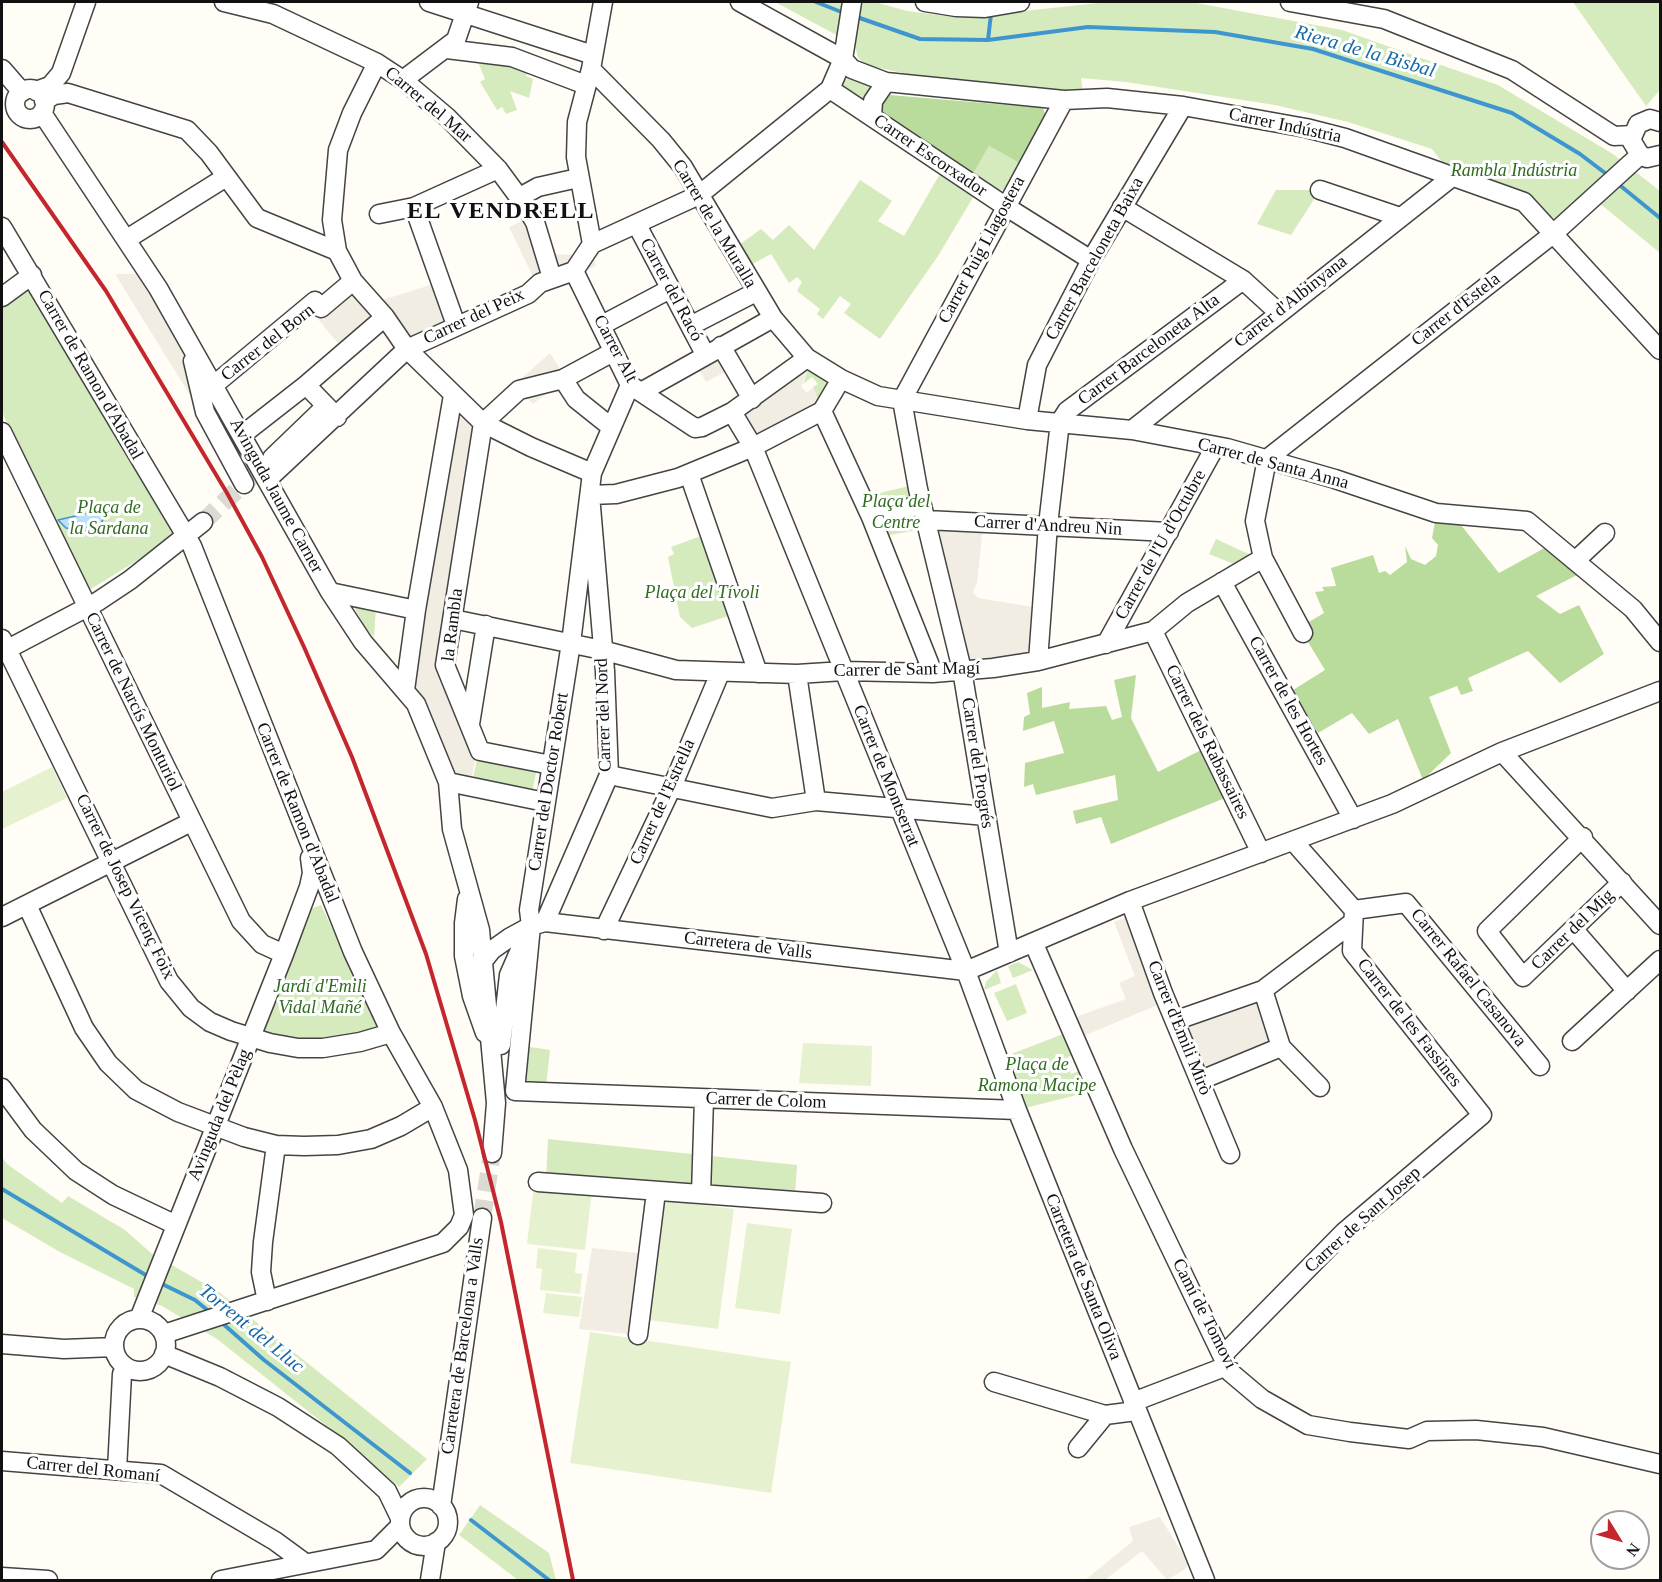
<!DOCTYPE html>
<meta charset="utf-8">
<style>
body{margin:0}
#map{position:relative;width:1662px;height:1582px;overflow:hidden;background:#fffdf5;font-family:Georgia,serif}
canvas{display:block}
.frame{position:absolute;inset:0;border:3px solid #111;pointer-events:none}
.north{position:absolute;left:1590px;top:1510px;width:60px;height:60px;box-sizing:border-box;background:#fff;border:2px solid #a0a0a0;border-radius:50%;rotate:127deg;font-size:16px;font-weight:700;line-height:24px;text-align:center;color:#111}
.north::after{content:'';display:block;margin:auto;width:21px;height:27px;background:#c4262e;clip-path:polygon(50% 0,100% 100%,50% 72%,0 100%)}
</style>
<div id="map">
<canvas width="1662" height="1582"></canvas>
<div class="frame"></div>
<div class="north">N</div>
</div>
<script>
const g = document.querySelector('canvas').getContext('2d');
g.lineJoin = 'round';
function fill(path, color) {
  g.fillStyle = color;
  g.fill(path, 'evenodd');
}
function shape(rows) {
  const path = new Path2D();
  for (const r of rows) {
    if (r.length === 3) {
      path.moveTo(r[0] + r[2], r[1]);
      path.arc(r[0], r[1], r[2], 0, 2 * Math.PI);
      continue;
    }
    path.moveTo(r[0], r[1]);
    for (let i = 2; i < r.length; i += 2) path.lineTo(r[i], r[i + 1]);
  }
  return path;
}
function trace(path, color, width, dash) {
  g.strokeStyle = color;
  g.lineWidth = width;
  g.lineCap = dash ? 'butt' : 'round';
  g.setLineDash(dash || []);
  g.stroke(path);
}
function label(font, color, halo, rows, align = 'center') {
  g.font = font + ' Georgia,serif';
  g.lineWidth = 6;
  g.setLineDash([]);
  g.textBaseline = 'middle';
  g.strokeStyle = halo;
  g.fillStyle = color;
  for (const [text, x, y, turn = 0] of rows) {
    g.save();
    g.translate(x, y);
    g.rotate((+turn || 0) * Math.PI / 180);
    g.textAlign = isNaN(turn) ? turn : align;
    if (halo) g.strokeText(text, 0, 0);
    g.fillText(text, 0, 0);
    g.restore();
  }
}
fill(shape([
 [775,2,875,2,907,11,960,18,1098,3,1191,2,1342,30,1498,85,1613,154,1660,191,1660,253,1587,193,1557,220,1528,201,1444,165,1432,149,1348,122,1275,105,1126,82,1081,78,1083,94,946,82,889,70,867,65,858,58,855,45],
 [1573,2,1660,2,1660,90,1646,106],
 [481,61,529,67,526,76,533,79,529,98,510,91,517,110,506,114,502,107,497,110,480,82,485,79,478,62],
 [853,77,871,87,865,103,858,103,841,85,845,80],
 [989,146,1021,164,1010,188,999,191,973,174],
 [941,172,975,194,938,256,880,339,844,313,851,304,840,296,823,319,817,314,820,309,797,291,802,282,797,277,789,283,771,254,747,267,736,247,761,229,773,240,789,225,814,250,860,180,892,201,878,221,904,236],
 [1276,190,1320,190,1291,235,1257,224],
 [35,285,182,533,86,592,2,412,2,306,5,299],
 [809,367,830,383,818,400,813,387,818,384,812,377,803,384],
 [909,486,923,529,884,536,867,496],
 [709,533,737,613,692,628,680,617,668,557,674,554,671,547],
 [1216,539,1255,557,1241,567,1209,554],
 [353,605,376,607,374,637,365,627],
 [478,756,537,768,532,793,472,782],
 [321,905,381,1030,360,1038,297,1041,260,1034,310,909],
 [1018,962,1033,970,1013,978,1008,966],
 [997,970,1001,983,984,990,986,982],
 [1016,984,1027,1013,1007,1021,994,993],
 [1066,1033,1074,1054,1065,1059,1071,1074,1081,1070,1089,1092,1017,1110,993,1061],
 [524,1046,550,1050,546,1086,529,1086,521,1076],
 [548,1139,797,1165,795,1197,546,1179],
 [2,1157,7,1164,62,1203,68,1196,125,1230,151,1253,219,1292,427,1459,399,1487,328,1427,217,1339,162,1306,134,1297,134,1289,60,1252,2,1218],
 [480,1505,549,1553,556,1580,518,1580,459,1535]
]), '#d5ebbd');
fill(shape([
 [890,95,1043,108,1047,119,1021,164,989,146,973,174,882,115,882,105],
 [1435,522,1461,525,1499,573,1550,545,1581,573,1536,596,1560,614,1579,605,1604,654,1560,683,1528,651,1468,678,1473,691,1461,695,1457,686,1429,697,1451,753,1423,780,1398,719,1369,734,1352,713,1318,733,1293,690,1325,670,1305,637,1307,623,1324,613,1315,592,1324,591,1322,587,1336,586,1331,568,1373,555,1379,573,1385,571,1390,575,1407,562,1405,546,1411,559,1425,565,1436,556,1438,545,1432,538],
 [1136,675,1131,718,1158,772,1205,748,1230,796,1111,844,1101,817,1076,824,1073,811,1118,800,1115,775,1036,795,1033,784,1024,787,1025,763,1064,753,1054,721,1023,731,1024,717,1030,714,1027,693,1042,687,1042,708,1070,702,1069,709,1106,706,1112,720,1122,717,1114,680]
]), '#b9dc9c');
fill(shape([
 [52,767,67,798,2,829,2,792],
 [803,1043,872,1046,871,1086,799,1083],
 [534,1185,592,1191,585,1250,527,1244],
 [665,1200,734,1209,718,1329,649,1320],
 [747,1223,792,1229,780,1314,735,1308],
 [538,1248,577,1253,575,1273,582,1274,580,1294,540,1290,542,1269,550,1270,536,1268],
 [546,1293,582,1297,579,1317,543,1313],
 [590,1332,791,1362,771,1493,570,1463]
]), '#e6f2cf');
fill(shape([
 [524,220,552,254,580,255,591,249,596,266,578,273,535,281,509,227],
 [115,274,138,274,185,348,196,405],
 [440,282,456,325,407,349,379,301],
 [354,287,378,317,342,348,317,318],
 [727,349,727,371,706,382,698,367],
 [550,353,564,375,558,384,533,404,514,385],
 [797,358,842,388,743,448,727,406],
 [809,367,829,383,818,400,813,387,807,393,801,386],
 [453,395,478,429,441,663,476,757,471,780,451,775,412,682],
 [983,526,977,583,973,592,978,598,1039,608,1034,659,969,666,933,528],
 [1131,915,1167,1001,1081,1037,1073,1018,1126,999,1119,983,1135,976,1114,922],
 [1263,990,1281,1047,1201,1080,1177,1020],
 [592,1248,647,1254,638,1335,579,1329],
 [1160,1517,1187,1561,1188,1565,1184,1570,1167,1580,1142,1551,1105,1580,1085,1580,1133,1541,1129,1527]
]), '#f1ede2');
const water = shape([
 [110,508,101,523,88,531,66,528,58,520,110,508]
]);
fill(water, '#b9e0f7');
trace(water, '#3f96cf', 1.5);
trace(shape([
 [816,2,844,13],
 [854,16,920,39,988,40,1088,27,1215,32,1313,49,1512,113,1580,154,1609,176],
 [988,40,991,14],
 [1617,183,1660,218],
 [2,1189,149,1277],
 [158,1282,195,1300,211,1313],
 [221,1322,264,1360,410,1473],
 [471,1520,549,1580]
]), '#3f96cf', 4);
trace(shape([
 [203,522,270,459],
 [482,1218,492,1153]
]), '#dbdad3', 18, [18, 9]);
const minor = shape([
 [224,2,273,14,377,63,403,80,448,118,498,169,526,207,535,222,552,278],
 [429,2,593,55],
 [740,2,843,59,852,69,886,82,1064,100,1107,98,1183,106,1306,128,1345,138,1524,202,1660,350],
 [925,2,956,7,985,8,1020,2],
 [1290,2,1384,19,1512,70,1614,136,1632,135],
 [447,49,512,57,586,85],
 [2,69,22,92],
 [591,69,661,140,683,167,773,318,807,358,841,379,878,396,1027,420,1132,430,1227,448,1335,479,1436,513,1527,521,1633,609,1660,642],
 [403,80,456,40,469,2],
 [830,89,1005,206,1091,260],
 [30,104,15],
 [36,91,50,86,61,73,86,2],
 [44,101,54,95,68,93,187,130,209,153,257,218,337,251,353,281,385,317,407,349,483,423,531,447,592,473],
 [42,113,158,288,330,592,363,642,416,704,448,782,452,829,480,930,496,1103,492,1153],
 [872,117,873,101,886,82],
 [1660,122,1650,119,1638,124,1631,140,1640,155,1647,158,1660,155],
 [1320,190,1400,217],
 [520,197,538,187,578,178],
 [414,207,456,325],
 [1122,207,1243,280,1278,312],
 [379,214,414,207,498,169],
 [637,225,705,354],
 [2,227,192,546,353,952,391,1033,433,1107,458,1170,464,1215,459,1227,443,1243,164,1334],
 [127,239,226,177],
 [592,244,699,195,830,89,843,59,852,2],
 [337,251,332,220,338,150,352,113,377,63],
 [574,271,630,385,695,428,702,427,732,412,807,358],
 [2,297,32,275],
 [602,325,670,289],
 [692,325,756,292],
 [721,346,752,399],
 [193,361,205,412,244,484],
 [563,379,576,399,611,427],
 [214,385,315,301,321,308,353,281],
 [306,385,385,317],
 [630,385,592,473,571,643,529,910,531,926,515,1091,1017,1110],
 [641,392,773,318],
 [902,400,918,489,962,670,1009,953],
 [902,400,1064,100],
 [822,411,871,517,933,673],
 [732,412,753,447,966,971,1017,1110,1205,1580],
 [1027,420,1037,365,1091,260,1183,106],
 [483,423,445,665,480,751,551,765],
 [483,423,519,390,563,379,613,352],
 [1132,430,1452,177],
 [2,432,241,921,262,944,284,954],
 [242,435,306,385,337,417],
 [272,458,326,406],
 [689,474,758,673],
 [267,480,407,349,528,294,540,283,574,271,592,244,576,157,577,122,591,69,603,2],
 [871,517,921,505],
 [926,520,1169,532],
 [1263,558,1303,633],
 [1575,561,1605,533],
 [1222,582,1353,819],
 [330,592,416,610],
 [453,619,602,650,676,670,797,674,844,671,933,673,993,668,1038,661,1153,631,1187,603,1263,558,1255,521,1267,459,1553,234,1640,155],
 [1153,631,1261,853],
 [2,639,169,981,191,1008,210,1022,231,1031,270,1043,298,1048,323,1048,360,1042,391,1033],
 [1106,644,1215,447],
 [2,652,97,602,130,580,203,522],
 [1038,661,1048,525,1060,422,1067,411,1243,280],
 [797,674,816,801],
 [405,690,416,610,453,395],
 [470,724,486,625],
 [1502,752,1660,925],
 [609,775,772,808,816,801,986,816],
 [448,782,545,802],
 [1583,837,1487,931,1523,977,1622,882],
 [467,899,464,923,464,956,472,996,485,1033],
 [1130,901,1163,993,1230,1154],
 [27,905,84,1028,108,1063,136,1090,178,1112,244,1137,276,1145,304,1146,338,1145,371,1139,401,1126,433,1107],
 [1354,910,1406,903,1540,1066],
 [2,917,191,822],
 [545,922,609,775,605,671,590,495,616,494,678,478,753,447,822,411,841,379],
 [604,930,672,787,720,673],
 [1574,930,1627,991],
 [1034,944,1123,1149,1230,1372,1262,1399,1308,1425,1350,1432,1409,1439,1427,1431,1476,1430,1543,1437,1660,1464],
 [480,965,492,950,509,938,531,926,545,922,966,971],
 [966,971,1130,901,1392,804,1502,752,1660,691],
 [1263,990,1281,1047,1320,1087],
 [1177,1020,1263,990,1352,923],
 [1572,1041,1660,960],
 [501,1045,509,975,526,936],
 [1201,1080,1281,1047],
 [2,1088,33,1130,76,1171,113,1195,176,1225],
 [538,1182,822,1203],
 [701,1194,704,1099],
 [267,1301,261,1272,263,1242,276,1145],
 [139,1319,284,954,309,887,312,873,310,858],
 [140,1345,26],
 [638,1335,656,1192],
 [2,1344,64,1349,114,1347],
 [164,1354,220,1377,278,1407,338,1446,387,1491,400,1518],
 [1223,1355,1344,1232,1482,1115,1352,951,1354,910,1294,842],
 [994,1382,1105,1415],
 [1133,1402,1227,1366],
 [1078,1448,1105,1415,1136,1411],
 [2,1461,161,1474,275,1541,305,1563],
 [117,1470,122,1374],
 [424,1522,24],
 [441,1506,482,1218],
 [2,1577,48,1580],
 [221,1580,376,1550,400,1526],
 [430,1580,436,1542]
]);
trace(minor, '#444', 21);
trace(minor, '#fff', 18);
trace(shape([
 [2,142,106,291,227,493,262,557,304,647,352,757,426,954,475,1120,501,1222,573,1580]
]), '#c4262e', 4);
label('18px', '#111', '#fff', [
 ["Carrer del Mar",428,105,40],
 ["Carrer Indústria",1285,126,12],
 ["Carrer Escorxador",930,156,34],
 ["Carrer de la Muralla",714,224,59],
 ["Carrer Puig Llagostera",982,250,-62],
 ["Carrer Barceloneta Baixa",1095,259,-61],
 ["Carrer del Racó",671,290,62],
 ["Carrer d'Albinyana",1291,302,-38],
 ["Carrer d'Estela",1456,310,-38],
 ["Carrer del Peix",474,317,-25],
 ["Carrer del Born",268,343,-38],
 ["Carrer Alt",615,349,62],
 ["Carrer Barceloneta Alta",1149,350,-37],
 ["Carrer de Ramon d'Abadal",90,375,60],
 ["Carrer de Santa Anna",1273,464,15],
 ["Avinguda Jaume Carner",276,496,61],
 ["Carrer d'Andreu Nin",1048,526,3],
 ["Carrer de l'U d'Octubre",1161,545,-61],
 ["la Rambla",453,625,-83],
 ["Carrer de Sant Magí",907,670,-1],
 ["Carrer de les Hortes",1288,701,61],
 ["Carrer de Narcís Monturiol",133,702,64],
 ["Carrer del Nord",604,715,-92],
 ["Carrer dels Rabassaires",1207,742,64],
 ["Carrer del Progrés",977,763,81],
 ["Carrer de Montserrat",886,776,68],
 ["Carrer del Doctor Robert",549,782,-81],
 ["Carrer de l'Estrella",663,802,-66],
 ["Carrer de Ramon d'Abadal",297,813,68],
 ["Carrer de Josep Vicenç Foix",125,887,64],
 ["Carrer del Mig",1573,930,-44],
 ["Carretera de Valls",748,946,7],
 ["Carrer Rafael Casanova",1468,978,51],
 ["Carrer de les Fassines",1409,1023,52],
 ["Carrer d'Emili Mirò",1179,1028,68],
 ["Carrer de Colom",766,1101,2],
 ["Avinguda del Pèlag",220,1115,-68],
 ["Carrer de Sant Josep",1363,1220,-42],
 ["Carretera de Santa Oliva",1083,1277,68],
 ["Camí de Tomoví",1204,1314,63],
 ["Carretera de Barcelona a Valls",463,1346,-82],
 ["Carrer del Romaní",93,1470,6]
]);
label('italic 18px', '#2f6b1f', '#fff', [
 ["Rambla Indústria",1514,171],
 ["Plaça del",896,502],
 ["Centre",896,523],
 ["Plaça de",109,508],
 ["la Sardana",109,529],
 ["Plaça del Tívoli",702,593],
 ["Jardí d'Emili",320,987],
 ["Vidal Mañé",320,1008],
 ["Plaça de",1037,1065],
 ["Ramona Macipe",1037,1086]
]);
label('italic 20px', '#1768a6', '#fff', [
 ["Riera de la Bisbal",1365,52,16],
 ["Torrent del Lluc",251,1329,39]
]);
g.letterSpacing = '1.5px';
label('bold 24px', '#111', '#fff', [
 ["EL VENDRELL",501,212]
]);
g.letterSpacing = '0px';
</script>
